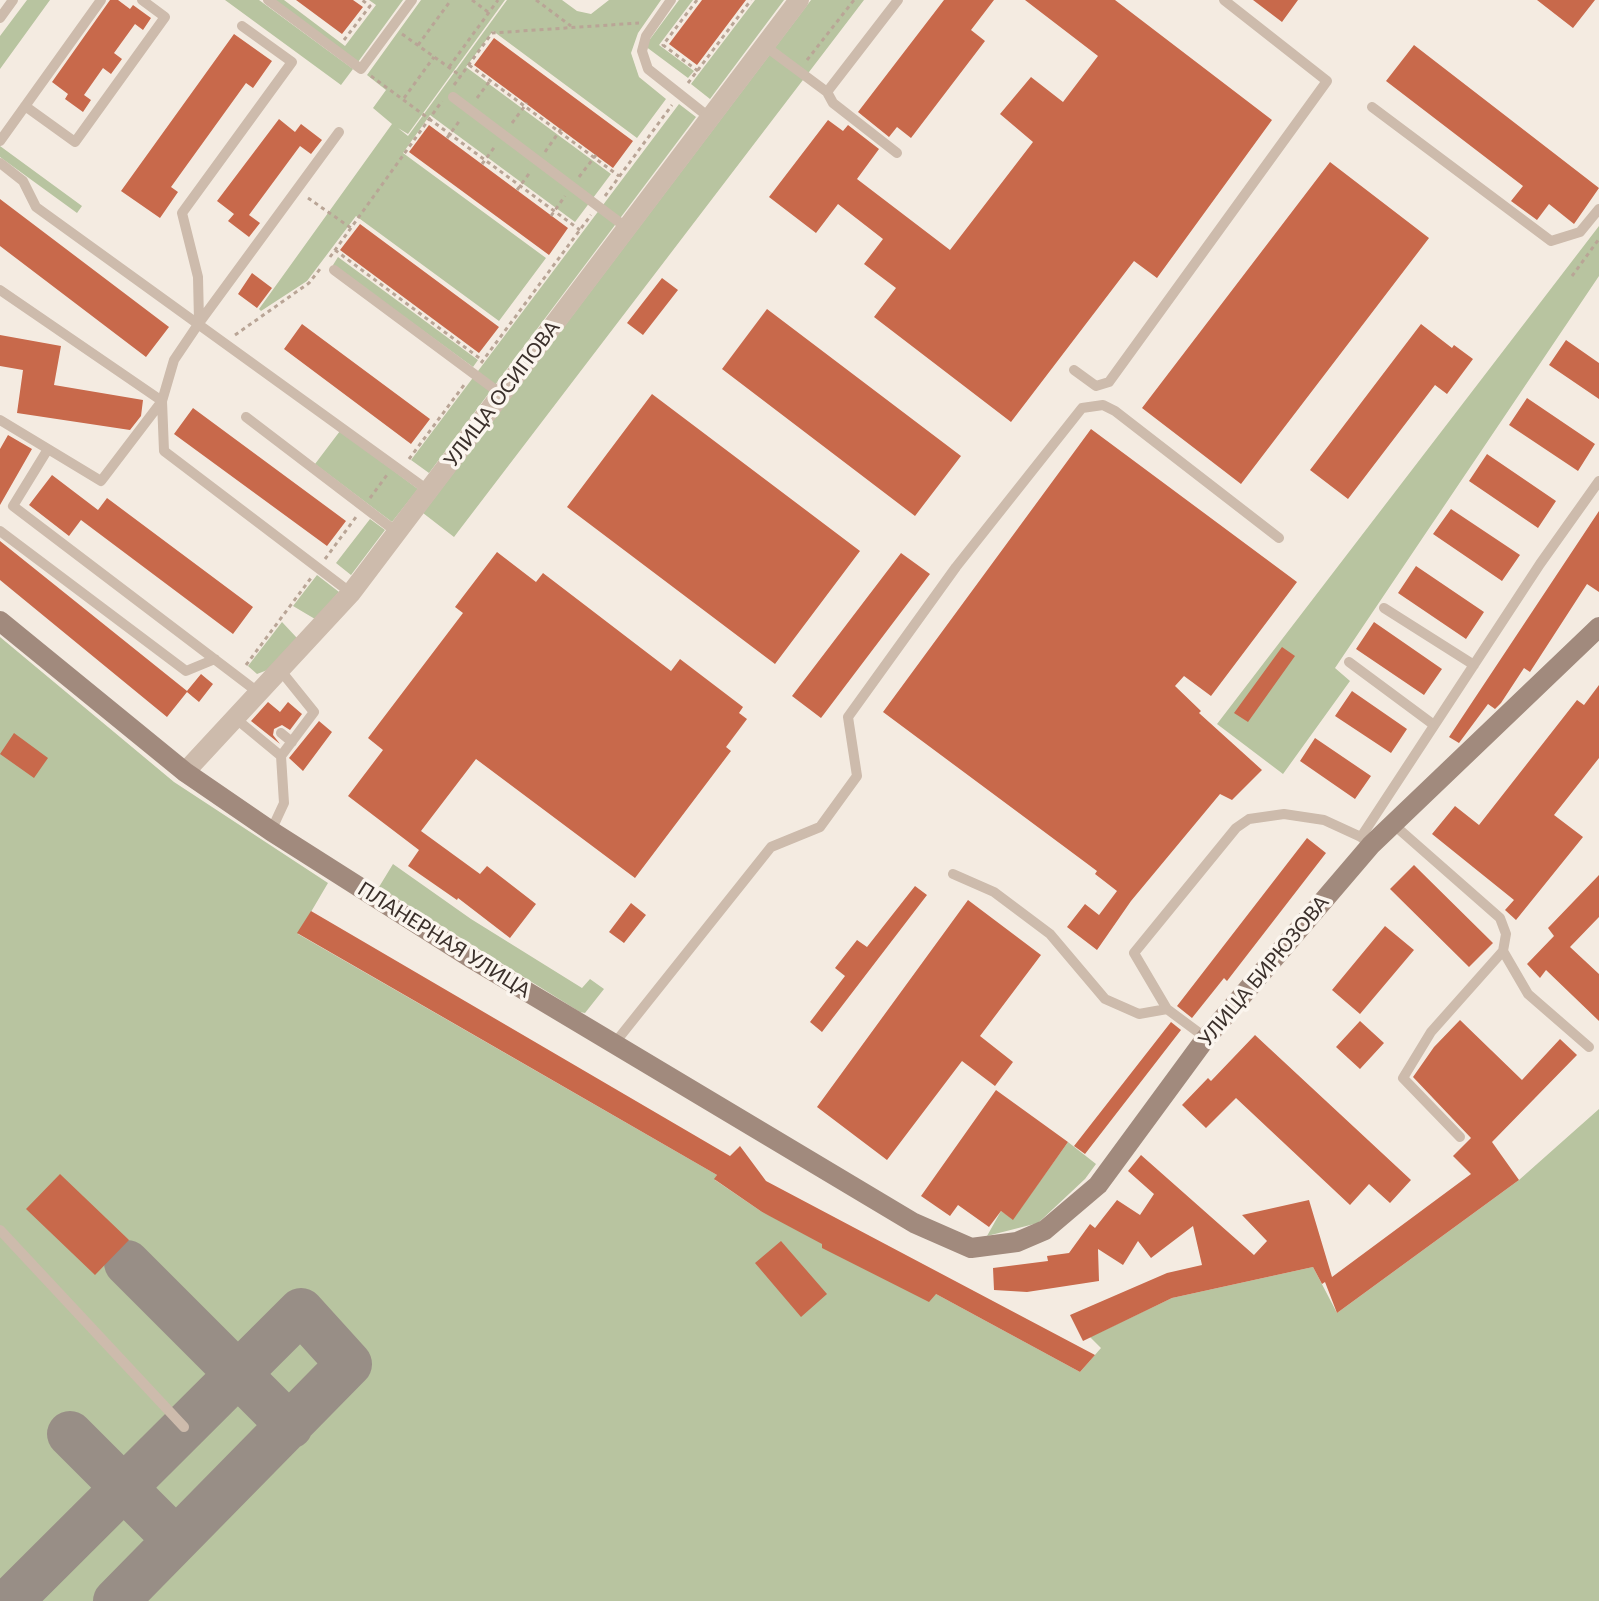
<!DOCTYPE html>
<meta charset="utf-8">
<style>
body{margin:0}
canvas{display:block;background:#f4ebe1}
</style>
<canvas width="1599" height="1601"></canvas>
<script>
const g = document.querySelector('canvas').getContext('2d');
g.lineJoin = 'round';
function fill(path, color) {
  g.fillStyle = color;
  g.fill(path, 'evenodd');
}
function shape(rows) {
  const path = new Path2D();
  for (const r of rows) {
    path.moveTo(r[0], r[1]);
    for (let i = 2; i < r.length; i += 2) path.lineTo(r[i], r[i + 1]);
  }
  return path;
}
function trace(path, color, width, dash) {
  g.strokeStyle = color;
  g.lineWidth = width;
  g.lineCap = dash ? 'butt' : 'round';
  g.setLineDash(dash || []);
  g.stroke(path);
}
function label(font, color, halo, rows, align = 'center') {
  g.font = font + ' Lato,sans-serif';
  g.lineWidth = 7;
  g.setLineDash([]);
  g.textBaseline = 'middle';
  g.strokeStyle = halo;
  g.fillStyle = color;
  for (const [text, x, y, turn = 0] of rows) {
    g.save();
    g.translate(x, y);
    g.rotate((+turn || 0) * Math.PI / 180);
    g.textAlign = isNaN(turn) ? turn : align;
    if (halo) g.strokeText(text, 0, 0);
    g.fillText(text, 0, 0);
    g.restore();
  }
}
fill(shape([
 [27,0,50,0,0,69,0,36],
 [225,0,259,0,353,69,341,85],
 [274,0,284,0,345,46,376,5,369,0,403,0,358,62],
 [421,0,505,0,408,134,398,128,408,136,507,0,562,0,577,11,591,14,609,0,661,0,638,33,631,53,639,77,666,99,637,138,493,31,466,67,611,174,575,222,430,115,403,153,546,258,499,321,356,216,307,281,261,311,259,309,392,124,373,108,386,90,367,75],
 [679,0,693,0,659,45,694,71,688,78,645,46],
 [755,0,784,0,710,99,691,84],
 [811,0,864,0,454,537,423,513],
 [679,104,696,117,429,473,411,460],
 [0,146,82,206,77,213,0,157],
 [1599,226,1599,276,1335,668,1350,681,1283,774,1217,724],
 [338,257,478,360,473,367,333,265],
 [340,431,418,489,392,522,315,464],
 [370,519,385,530,351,575,336,563],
 [317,575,339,592,315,619,293,606],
 [282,622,297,638,270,669,257,674,248,666],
 [0,637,174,782,328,883,298,934,717,1175,715,1180,762,1212,936,1294,1080,1372,1101,1348,1090,1337,1172,1298,1313,1267,1337,1313,1519,1180,1599,1109,1599,1601,0,1601],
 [393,864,471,919,582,988,590,979,604,989,585,1013,580,1012,379,887],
 [1068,1142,1096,1164,1085,1179,1038,1223,987,1236,1001,1211,1013,1219]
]), '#b8c4a0');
trace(shape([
 [127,1263,290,1426],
 [70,1434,176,1540],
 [10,1601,301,1311,349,1364,116,1601]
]), '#988e86', 46);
fill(shape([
 [110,0,118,0,130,9,133,5,151,18,143,30,135,24,114,53,122,59,111,74,103,68,84,95,91,100,83,112,65,99,68,94,52,82],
 [296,0,353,0,363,7,342,34],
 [702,0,746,0,697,65,669,44],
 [944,0,994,0,971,30,985,41,911,138,897,127,889,137,858,112],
 [1025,0,1115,0,1272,120,1157,278,1134,261,1011,422,874,317,896,288,864,264,883,239,838,204,816,233,769,197,828,120,843,131,848,125,879,149,857,179,950,250,1033,142,1000,114,1031,77,1063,102,1098,56],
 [1253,0,1298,0,1282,22],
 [1537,0,1595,0,1573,28],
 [234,34,272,61,253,88,246,83,171,187,178,192,160,218,121,191],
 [494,38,633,141,613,168,474,65],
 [1414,45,1599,188,1574,224,1549,204,1537,220,1511,201,1523,186,1386,81],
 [279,119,295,132,301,124,322,140,311,154,300,146,249,215,260,223,249,237,228,221,234,214,217,201],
 [429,125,568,228,549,255,409,152],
 [1330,162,1429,238,1241,484,1142,408],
 [0,199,169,327,146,357,0,246],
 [360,224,499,327,479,353,340,250],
 [252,273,272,288,257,308,238,294],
 [662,278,678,290,643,335,627,323],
 [767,309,961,456,915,516,722,369],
 [302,324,430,419,411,444,284,349],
 [1421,324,1452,348,1454,345,1473,359,1447,394,1435,385,1348,499,1310,470],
 [0,335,61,346,54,385,143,400,141,416,130,430,17,413,23,370,0,366],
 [1566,340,1599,363,1599,399,1549,365],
 [652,394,860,551,775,664,567,507],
 [1527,398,1595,444,1578,471,1509,425],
 [193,408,346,521,327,546,174,434],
 [1091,429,1297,582,1211,696,1184,676,1175,686,1201,711,1199,713,1262,770,1232,800,1220,794,1131,901,1097,950,1067,927,1085,904,1099,915,1117,891,1095,874,1097,871,883,712],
 [8,435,32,449,0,505,0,449],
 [1487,454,1556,501,1538,528,1469,481],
 [52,475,98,510,107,498,253,607,233,634,81,520,69,536,29,505],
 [1451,509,1520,555,1502,581,1433,534],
 [1599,511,1599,592,1587,584,1530,672,1524,668,1501,703,1495,709,1488,704,1459,743,1449,737],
 [0,541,187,691,201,674,213,684,199,702,187,692,167,717,0,580],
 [497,552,536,582,543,573,671,671,680,659,743,707,739,713,747,719,726,747,731,751,635,878,476,759,421,831,480,874,487,866,536,904,510,938,458,898,457,900,408,866,419,850,348,796,383,750,368,738,463,613,455,607],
 [901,553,930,574,821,718,792,696],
 [1416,566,1484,612,1466,639,1398,593],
 [1374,622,1442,669,1424,695,1356,649],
 [1282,647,1295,656,1248,722,1234,713],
 [1599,685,1599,758,1554,815,1583,837,1516,920,1505,910,1514,900,1432,834,1455,806,1479,825,1577,700,1584,705],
 [1352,691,1407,729,1391,753,1335,716],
 [268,702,280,712,288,702,302,714,290,730,282,725,274,729,273,735,280,744,251,721],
 [319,721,332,732,303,771,289,758],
 [14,733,48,758,34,778,0,754],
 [1315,738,1371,776,1355,799,1300,761],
 [1307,838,1326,853,1227,981,1224,978,1192,1018,1177,1006],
 [1414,865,1493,943,1469,967,1390,889],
 [1599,875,1599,917,1570,947,1599,974,1599,1021,1546,970,1540,978,1527,964,1554,936,1548,928],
 [915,886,927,895,822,1032,810,1022,845,976,835,968,857,940,867,947],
 [968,900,1041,955,980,1036,1013,1062,995,1086,962,1061,887,1160,817,1107],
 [631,903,646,915,624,943,609,932],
 [311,911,730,1156,740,1146,766,1181,1095,1355,1080,1372,936,1294,929,1302,822,1248,822,1244,762,1212,714,1179,717,1175,297,933],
 [1385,926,1414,950,1360,1014,1332,990],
 [1460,1020,1522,1080,1560,1039,1577,1055,1492,1142,1519,1180,1337,1313,1325,1282,1322,1284,1313,1267,1172,1298,1083,1341,1070,1315,1167,1273,1202,1265,1193,1226,1151,1258,1138,1241,1123,1265,1098,1249,1099,1281,1027,1292,994,1290,993,1268,1048,1261,1047,1256,1069,1253,1090,1224,1095,1228,1117,1200,1140,1215,1154,1194,1128,1171,1141,1155,1254,1255,1267,1241,1242,1215,1309,1200,1332,1277,1471,1174,1453,1156,1471,1138,1413,1077,1434,1047],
 [1360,1021,1384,1043,1360,1069,1336,1047],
 [1171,1022,1181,1030,1085,1154,1074,1146],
 [1255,1035,1411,1180,1390,1203,1369,1184,1350,1205,1236,1098,1206,1128,1182,1105,1208,1078,1211,1081],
 [996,1090,1068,1142,1013,1220,1001,1211,989,1227,958,1205,950,1216,921,1196],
 [60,1174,129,1240,95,1275,26,1209],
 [781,1241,827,1294,801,1317,755,1263]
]), '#c8694b');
trace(shape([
 [472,0,488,12],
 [536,0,571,26],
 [697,0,663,45,698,71],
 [402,34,461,76],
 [344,40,370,6,362,0],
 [418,45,451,0],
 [807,60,854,0],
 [469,65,619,176],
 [449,67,498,0],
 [371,76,580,230],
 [688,83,751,0],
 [454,85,492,33,639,23],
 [404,98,434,57],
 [477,98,489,82],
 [512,123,527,103],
 [447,138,460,120],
 [545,152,561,129],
 [482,164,496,145],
 [579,177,596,155],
 [517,190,531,171],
 [605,196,672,105],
 [308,198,351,228],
 [551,216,565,196],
 [335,250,482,360],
 [330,257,442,101],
 [1572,276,1599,239],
 [235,335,309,283,320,269],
 [481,363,591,215],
 [409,459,464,385],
 [370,498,387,475],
 [325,559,356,517],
 [246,665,311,578]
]), '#b9a596', 3, [4, 4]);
trace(shape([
 [268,0,361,69,412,0],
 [671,0,646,36,642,51,648,69,710,118],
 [0,18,13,0],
 [765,46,827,92,833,103,897,153],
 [827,92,898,0],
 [453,97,627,228],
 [25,106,75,142,165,17,142,0],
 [1372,107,1551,241,1580,232,1599,209],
 [0,141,101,0],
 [0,163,23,181,36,207,429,491],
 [334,270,501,394],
 [0,290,162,401,164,451,351,593],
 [199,321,198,277,182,213,292,62,242,26],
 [1074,370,1096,386,1109,382,1327,81,1224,0],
 [246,417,398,533],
 [0,420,101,481,162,401,174,360,199,323,339,132],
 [48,449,13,506,259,693],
 [0,531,186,671,215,659],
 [1384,608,1474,665],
 [1349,662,1434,725],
 [235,718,281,756,284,803,271,831],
 [281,733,292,742],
 [281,756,314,712,281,671],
 [1393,824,1500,918,1506,934,1503,951,1431,1032,1403,1078,1460,1137],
 [1371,845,1361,837,1540,564,1599,481],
 [953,874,994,892,1050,934,1105,999,1139,1014,1167,1009,1206,1038],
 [1503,951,1528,994,1589,1047],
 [1167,1009,1134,953,1236,828,1249,819,1284,814,1324,820,1361,837],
 [614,1044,771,847,820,827,857,776,848,717,956,567,1082,408,1103,405,1115,411,1279,538],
 [0,1230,184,1427]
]), '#cdbbac', 10);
trace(shape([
 [185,772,351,593,799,0]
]), '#cdbbac', 20);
trace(shape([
 [0,621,185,772,271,831,474,960,914,1223,971,1248,1017,1242,1045,1230,1098,1185,1206,1038,1371,845,1599,627]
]), '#a18a7d', 20);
label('20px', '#3b302b', '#fbf5ee', [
 ["УЛИЦА ОСИПОВА",502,394,-53],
 ["ПЛАНЕРНАЯ УЛИЦА",444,940,32],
 ["УЛИЦА БИРЮЗОВА",1264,971,-50]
]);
</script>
